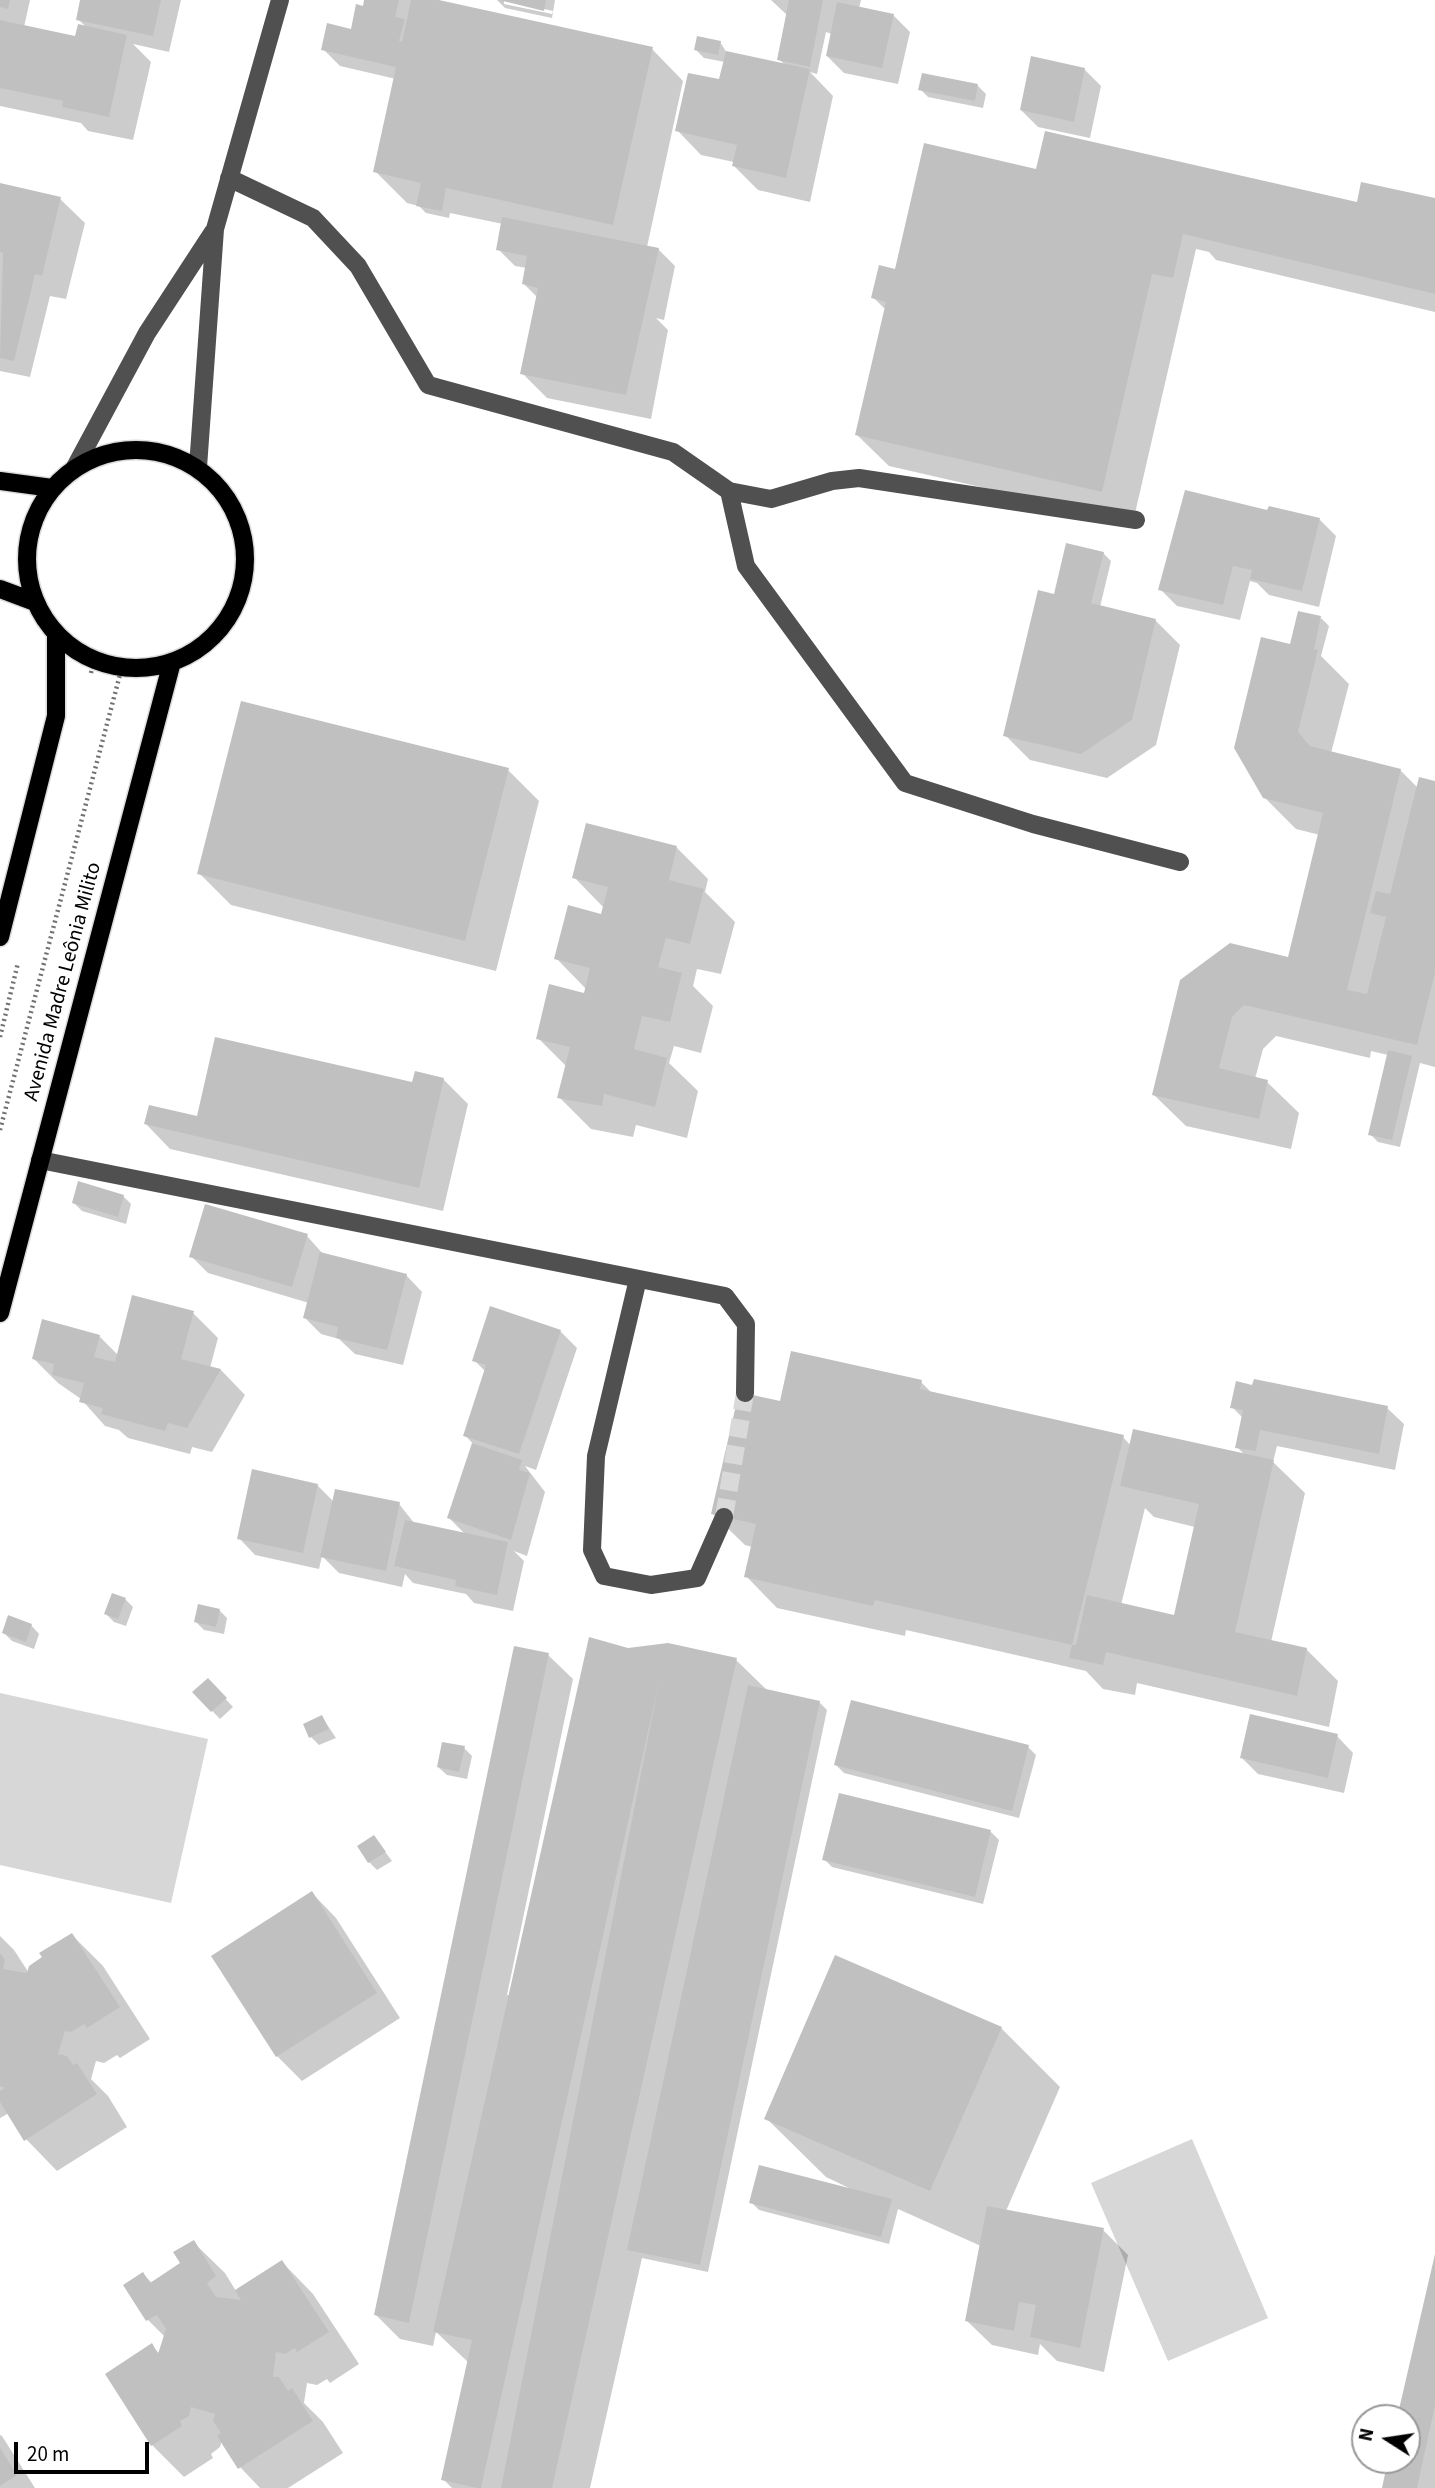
<!DOCTYPE html>
<meta charset="utf-8">
<style>
body{margin:0}
#map{position:relative;width:1435px;height:2488px;overflow:hidden;background:#fff;font-family:"Source Sans 3",sans-serif}
canvas{display:block}
.north{position:absolute;left:1351px;top:2404px;width:70px;height:70px;box-sizing:border-box;background:#fff;border:2px solid #999;border-radius:50%;rotate:282deg;font-size:19px;font-weight:700;line-height:28px;text-align:center;color:#000}
.north::after{content:'';display:block;margin:auto;width:24px;height:32px;background:#000;clip-path:polygon(50% 0,100% 100%,50% 72%,0 100%)}
.scale{position:absolute;left:14px;top:2442px;width:135px;height:32px;box-sizing:border-box;border:4px solid #000;border-top:0;padding-left:9px;font-size:21px;line-height:24px;white-space:nowrap;color:#000;-webkit-text-stroke:5px #fff;paint-order:stroke}
</style>
<div id="map">
<canvas width="1435" height="2488"></canvas>
<div class="north">N</div>
<div class="scale">20 m</div>
</div>
<script>
const g = document.querySelector('canvas').getContext('2d');
g.lineJoin = 'round';
function fill(path, color) {
  g.fillStyle = color;
  g.fill(path, 'evenodd');
}
function shape(rows) {
  const path = new Path2D();
  for (const r of rows) {
    if (r.length === 3) {
      path.moveTo(r[0] + r[2], r[1]);
      path.arc(r[0], r[1], r[2], 0, 2 * Math.PI);
      continue;
    }
    path.moveTo(r[0], r[1]);
    for (let i = 2; i < r.length; i += 2) path.lineTo(r[i], r[i + 1]);
  }
  return path;
}
function trace(path, color, width, dash) {
  g.strokeStyle = color;
  g.lineWidth = width;
  g.lineCap = dash ? 'butt' : 'round';
  g.setLineDash(dash || []);
  g.stroke(path);
}
function label(font, color, halo, rows, align = 'center') {
  g.font = font + ' "Source Sans 3",sans-serif';
  g.lineWidth = 5;
  g.setLineDash([]);
  g.textBaseline = 'middle';
  g.strokeStyle = halo;
  g.fillStyle = color;
  for (const [text, x, y, turn = 0] of rows) {
    g.save();
    g.translate(x, y);
    g.rotate((+turn || 0) * Math.PI / 180);
    g.textAlign = isNaN(turn) ? turn : align;
    if (halo) g.strokeText(text, 0, 0);
    g.fillText(text, 0, 0);
    g.restore();
  }
}
fill(shape([
 [0,1693,208,1739,171,1903,0,1865],
 [1192,2139,1268,2318,1168,2361,1091,2183]
]), '#d7d7d7');
fill(shape([
 [0,0,30,0,24,27,77,39,87,28,78,19,82,0,181,0,169,52,133,44,151,62,133,140,88,131,81,123,0,106],
 [366,0,431,0,652,49,683,81,647,247,658,249,675,266,664,320,656,318,668,330,651,419,547,398,522,373,538,298,524,284,527,268,515,266,498,249,503,224,450,213,449,218,426,213,419,206,407,203,375,171,396,79,340,66,323,49,352,31],
 [497,0,555,0,552,18,505,8],
 [504,0,553,11,552,14,504,4],
 [771,0,861,0,859,8,893,15,910,32,898,84,844,73,827,56,832,34,826,32,817,74,810,72,833,96,810,202,758,190,734,166,734,162,701,155,677,130,721,81,725,62,704,58,696,50,720,42,727,53,786,66,779,59,788,16],
 [1084,69,1101,86,1090,138,1038,127,1021,110],
 [978,86,986,94,983,108,928,97,920,89],
 [1042,172,1359,204,1435,200,1435,312,1216,260,1209,252,1196,249,1133,522,889,466,857,435,886,310,873,297,896,271],
 [0,185,60,199,85,223,66,299,50,296,30,377,0,371],
 [1268,512,1319,519,1336,536,1319,607,1269,595,1257,583,1250,581,1240,620,1177,606,1160,589],
 [1103,553,1111,561,1100,607,1155,620,1180,645,1156,745,1107,778,1030,760,1005,735,1055,596],
 [1321,618,1329,626,1321,656,1349,684,1331,753,1400,770,1418,788,1435,783,1435,1067,1420,1063,1400,1147,1378,1142,1370,1134,1388,1055,1371,1051,1370,1058,1276,1036,1263,1049,1255,1079,1267,1082,1299,1113,1291,1149,1186,1126,1154,1095,1289,959,1320,835,1296,829,1264,797,1296,647],
 [508,770,539,801,496,971,231,905,199,873],
 [676,847,708,879,705,892,735,922,721,974,697,969,693,986,713,1006,701,1053,674,1046,669,1063,698,1091,687,1138,636,1125,633,1137,591,1129,559,1097,567,1067,538,1038,585,995,586,989,556,958,602,916,604,908,574,877],
 [443,1079,468,1104,443,1211,170,1149,146,1124],
 [123,1196,131,1204,126,1224,82,1211,74,1203],
 [307,1236,323,1254,406,1275,422,1292,403,1365,355,1354,339,1339,321,1334,305,1318,309,1303,208,1273,191,1256],
 [193,1313,218,1338,210,1368,221,1370,245,1395,212,1452,192,1447,190,1454,128,1438,119,1430,105,1426,81,1399,58,1383,34,1359,99,1336,118,1355],
 [560,1331,577,1348,536,1470,525,1466,545,1492,527,1556,514,1551,524,1561,513,1611,474,1603,466,1594,413,1583,405,1574,402,1587,339,1573,322,1556,319,1569,255,1555,239,1538,317,1485,334,1502,399,1504,415,1524,466,1535,449,1518,473,1444,465,1435,486,1372,474,1360],
 [921,1382,933,1394,1123,1437,1131,1446,1246,1456,1237,1447,1243,1418,1232,1407,1387,1408,1404,1424,1395,1470,1277,1446,1273,1462,1305,1493,1271,1642,1306,1649,1338,1681,1329,1727,1137,1683,1135,1695,1103,1689,1086,1671,906,1630,905,1636,777,1608,746,1576,752,1547,745,1545,713,1514,781,1403],
 [1145,1508,1154,1517,1195,1527,1175,1617,1121,1605],
 [125,1599,133,1607,126,1626,114,1622,106,1614],
 [219,1610,227,1618,224,1634,204,1630,196,1622],
 [31,1625,39,1634,34,1649,12,1641,4,1633],
 [628,1650,736,1660,768,1691,819,1702,827,1710,708,2272,642,2258,590,2488,452,2488,443,2479,469,2363,436,2332,433,2346,400,2339,376,2315,548,1655,573,1679,507,1995,510,1995],
 [208,1680,233,1707,220,1719,194,1692],
 [322,1717,336,1738,319,1745,311,1737],
 [1337,1736,1353,1753,1344,1793,1258,1774,1242,1758],
 [1028,1747,1036,1755,1019,1818,844,1773,836,1765],
 [464,1748,472,1756,467,1779,447,1775,438,1767],
 [991,1832,999,1840,983,1904,832,1867,824,1859],
 [374,1837,392,1861,377,1870,369,1862],
 [312,1893,336,1918,400,2018,302,2081,277,2056,213,1957],
 [72,1935,103,1966,150,2039,120,2058,117,2055,104,2063,96,2061,91,2079,108,2096,127,2127,57,2171,26,2139,9,2113,0,2118,0,1936,14,1950,29,1973],
 [1001,2028,1060,2087,1006,2211,1103,2230,1128,2255,1104,2372,1057,2361,1040,2344,1038,2355,992,2345,967,2321,981,2246,898,2209,889,2244,759,2210,751,2202,849,2188,826,2177,766,2118],
 [193,2242,225,2273,236,2291,282,2262,313,2294,359,2364,330,2383,327,2379,317,2385,307,2383,304,2403,323,2422,343,2453,288,2488,260,2488,240,2467,222,2440,220,2447,211,2454,213,2458,184,2477,152,2445,107,2374,151,2345,160,2354,165,2337,148,2320,143,2274,152,2283,183,2263],
 [1435,2257,1435,2488,1383,2488,1390,2460,1407,2460,1407,2418,1399,2418],
 [0,2435,2,2436,35,2488,0,2488]
]), '#0003');
fill(shape([
 [0,0,10,0,8,9,0,7],
 [80,0,161,0,153,36,76,20],
 [364,0,399,0,395,17,405,19,399,41,402,42,411,0,439,0,653,47,613,225,446,188,442,211,416,206,421,183,373,172,396,67,321,50,327,23,351,29,356,4,363,6],
 [499,0,546,0,544,11],
 [789,0,823,0,810,67,777,60],
 [837,2,894,14,882,68,826,56],
 [0,20,75,36,78,24,127,35,109,117,62,107,63,101,0,88],
 [697,36,721,41,718,55,694,50],
 [726,51,810,69,786,178,732,166,737,145,675,131,688,73,719,79],
 [1031,56,1085,68,1074,122,1020,110],
 [922,73,978,84,975,101,918,90],
 [1045,131,1357,202,1361,182,1435,198,1435,294,1183,234,1173,278,1152,274,1102,492,855,435,886,302,871,298,879,265,895,269,924,143,1036,169],
 [0,183,61,197,42,276,35,274,14,361,0,358,3,253,0,252],
 [502,217,659,248,626,395,520,374,538,288,522,284,527,256,496,250],
 [1185,490,1267,510,1269,506,1320,518,1302,591,1250,579,1252,570,1233,566,1223,605,1158,590],
 [1066,543,1104,552,1091,603,1156,619,1132,720,1081,754,1003,736,1038,590,1054,594],
 [1298,611,1321,616,1314,649,1318,650,1298,732,1310,746,1401,769,1347,990,1367,994,1386,917,1370,913,1376,891,1390,894,1419,777,1435,781,1435,973,1417,1045,1244,1005,1232,1017,1219,1068,1268,1080,1259,1119,1152,1095,1180,980,1230,943,1288,957,1323,813,1263,798,1234,748,1261,637,1290,644],
 [241,701,509,768,465,941,197,874],
 [586,823,677,846,669,880,704,889,690,944,666,938,658,967,682,973,670,1022,642,1016,634,1049,667,1058,655,1107,604,1094,602,1106,557,1098,570,1047,536,1039,549,984,584,993,590,968,554,959,568,905,601,914,608,887,572,878],
 [215,1037,412,1082,415,1071,444,1078,419,1188,144,1124,149,1105,197,1116],
 [1388,1050,1412,1056,1392,1140,1368,1135],
 [78,1181,124,1195,118,1217,72,1203],
 [205,1204,308,1234,292,1287,189,1257],
 [320,1252,407,1274,387,1350,336,1338,338,1327,303,1318],
 [132,1295,194,1311,181,1359,221,1369,187,1428,168,1423,165,1431,101,1414,103,1408,79,1402,84,1383,52,1375,54,1364,32,1359,42,1319,100,1335,94,1357,115,1362],
 [490,1306,561,1330,519,1454,463,1436,486,1365,472,1361],
 [791,1351,922,1380,920,1389,1124,1435,1072,1645,875,1600,873,1606,744,1577,756,1524,711,1514,739,1392,780,1401],
 [1254,1379,1388,1406,1379,1454,1260,1430,1256,1451,1235,1448,1243,1410,1230,1408,1236,1381,1252,1385],
 [1133,1429,1274,1460,1235,1632,1307,1648,1297,1696,1106,1652,1103,1665,1069,1658,1072,1645,1076,1645,1087,1595,1174,1615,1199,1504,1120,1486],
 [472,1443,522,1460,519,1470,530,1473,511,1540,447,1518],
 [252,1469,318,1484,303,1553,237,1539],
 [335,1489,400,1502,386,1571,320,1557],
 [405,1520,508,1542,497,1595,455,1586,456,1580,394,1566],
 [112,1593,126,1598,118,1619,104,1614],
 [198,1604,220,1609,216,1627,194,1622],
 [8,1615,32,1624,26,1642,2,1633],
 [589,1637,628,1648,668,1643,737,1658,552,2488,501,2488,659,1682,481,2488,477,2488,441,2480,472,2340,433,2332],
 [514,1646,549,1653,409,2323,374,2315],
 [208,1678,227,1698,211,1712,192,1692],
 [748,1685,820,1701,700,2265,627,2250],
 [851,1700,1029,1745,1012,1811,834,1765],
 [1250,1714,1338,1734,1328,1778,1240,1758],
 [322,1715,329,1729,309,1738,303,1724],
 [442,1742,465,1746,459,1772,437,1767],
 [839,1793,991,1830,975,1897,822,1860],
 [374,1835,386,1852,368,1863,357,1846],
 [312,1891,377,1993,276,2057,211,1956],
 [72,1933,120,2007,87,2028,84,2024,71,2032,65,2031,58,2054,67,2056,73,2065,77,2063,97,2094,24,2141,0,2102,0,2091,5,2088,0,2086,0,1953,5,1960,3,1969,27,1973,29,1966,42,1957,39,1953],
 [835,1955,1002,2027,930,2191,764,2119],
 [759,2165,892,2199,881,2237,749,2203],
 [987,2206,1104,2228,1080,2348,1030,2337,1036,2305,1019,2302,1014,2331,965,2321],
 [194,2240,216,2276,207,2283,216,2297,241,2300,235,2290,282,2260,329,2332,297,2352,295,2348,285,2354,276,2352,273,2377,279,2377,288,2391,292,2388,313,2421,238,2469,217,2436,221,2433,213,2421,215,2414,191,2407,189,2416,180,2421,182,2426,151,2446,105,2374,152,2343,158,2354,166,2329,157,2315,146,2321,123,2285,143,2272,150,2283,180,2263,173,2252],
 [1435,2254,1435,2406,1417,2488,1382,2488,1388,2460,1407,2460,1407,2418,1397,2418],
 [0,2448,17,2475,0,2486]
]), '#c0c0c0');
trace(shape([
 [724,1517,745,1393]
]), '#d9d9d9', 18, [18, 9]);
const major = shape([
 [136,559,109],
 [0,481,52,488],
 [0,589,35,602],
 [0,937,56,716,56,635],
 [0,1313,172,662]
]);
trace(major, '#dbdbdb', 21);
trace(shape([
 [91,673,94,660],
 [0,1037,18,963],
 [0,1130,122,667]
]), '#727272', 4.5, [2, 3.5]);
trace(shape([
 [229,178,313,218,358,266,428,385,673,452,729,491,771,499,832,481,859,478,1136,520],
 [75,467,147,333,213,232],
 [198,467,215,229,280,0],
 [729,491,746,566,905,783,1033,824,1180,862],
 [40,1160,725,1296,746,1324,745,1393],
 [638,1279,596,1456,592,1550,604,1576,651,1585,697,1578,724,1517]
]), '#505050', 18);
trace(major, '#000', 18);
label('21px', '#000', '#fff', [
 ["Avenida Madre Leônia Milito",64,982,-75]
]);
</script>
